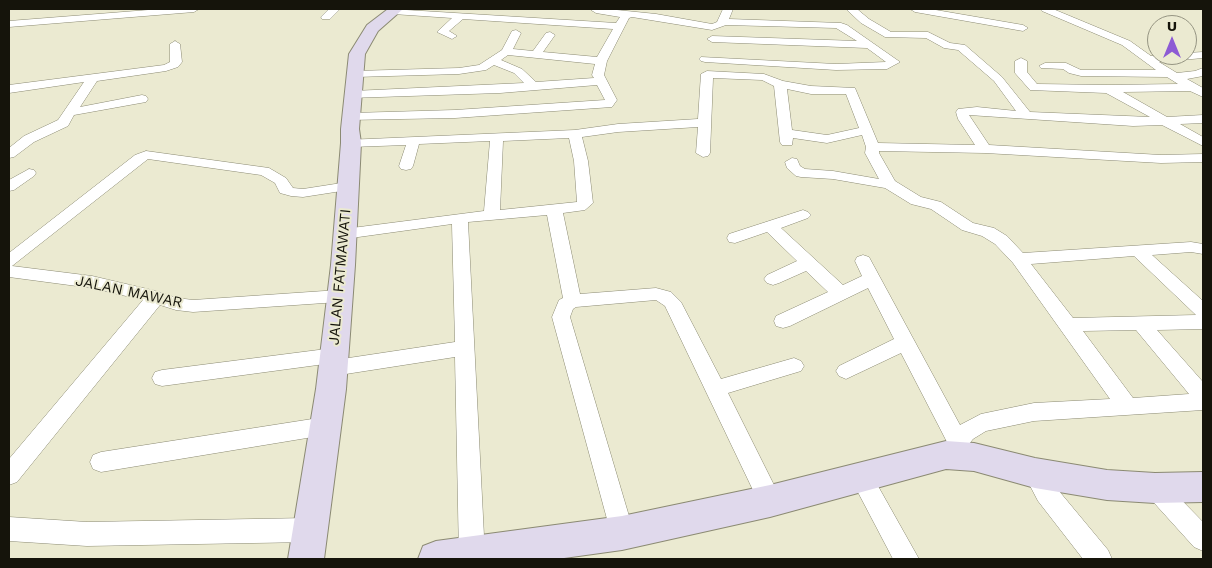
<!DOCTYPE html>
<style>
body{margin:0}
#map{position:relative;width:1212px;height:568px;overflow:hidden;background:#ebead1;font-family:"Work Sans",sans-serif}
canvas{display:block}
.frame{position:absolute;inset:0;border:10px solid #15140b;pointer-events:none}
.north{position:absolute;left:1147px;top:15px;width:50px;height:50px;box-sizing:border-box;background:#ebead1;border:1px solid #959482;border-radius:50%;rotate:0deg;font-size:14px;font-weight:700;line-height:20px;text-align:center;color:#15140b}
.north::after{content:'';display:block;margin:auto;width:18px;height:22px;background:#8d5bd4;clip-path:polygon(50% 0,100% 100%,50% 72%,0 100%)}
</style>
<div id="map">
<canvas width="1212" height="568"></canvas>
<div class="frame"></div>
<div class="north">U</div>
</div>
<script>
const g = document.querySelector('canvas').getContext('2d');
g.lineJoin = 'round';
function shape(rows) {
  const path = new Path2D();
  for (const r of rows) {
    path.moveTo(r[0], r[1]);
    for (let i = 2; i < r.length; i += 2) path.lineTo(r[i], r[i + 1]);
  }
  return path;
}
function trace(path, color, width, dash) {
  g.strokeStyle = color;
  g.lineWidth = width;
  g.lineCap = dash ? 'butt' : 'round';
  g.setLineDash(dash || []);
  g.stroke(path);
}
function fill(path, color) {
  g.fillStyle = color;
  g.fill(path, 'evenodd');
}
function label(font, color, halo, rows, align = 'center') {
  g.font = font + ' "Work Sans",sans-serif';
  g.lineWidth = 4;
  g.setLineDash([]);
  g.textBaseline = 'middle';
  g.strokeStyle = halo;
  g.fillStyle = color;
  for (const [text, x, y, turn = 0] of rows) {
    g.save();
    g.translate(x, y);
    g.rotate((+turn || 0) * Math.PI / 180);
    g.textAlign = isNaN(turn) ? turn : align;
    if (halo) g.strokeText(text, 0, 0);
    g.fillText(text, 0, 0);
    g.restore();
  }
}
const street = shape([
 [161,9,199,9,194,12,9,27,9,21,161,9],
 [329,9,340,9,330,19,322,19,321,17,329,9],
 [390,9,616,23,620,17,596,13,591,10,607,9,656,14,712,24,717,22,723,9,733,9,729,19,841,23,847,25,900,62,887,69,836,70,705,62,701,61,699,59,701,57,836,64,886,62,867,48,712,42,707,39,712,36,857,41,836,28,726,25,712,30,632,17,629,18,607,61,604,75,617,100,612,107,455,118,347,120,346,117,352,113,455,110,605,100,597,85,500,93,349,98,347,95,349,92,353,91,524,83,514,73,494,65,486,70,459,74,355,77,349,74,355,71,459,68,479,65,502,50,512,31,516,30,521,33,513,49,533,51,546,33,550,32,555,35,543,52,597,57,613,29,463,19,449,31,457,36,452,39,437,32,452,18,393,14,388,11,390,9],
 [508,55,595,64,592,75,594,78,536,82,522,69,501,60,508,55],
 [846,9,857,9,869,19,891,32,928,32,950,43,965,45,1002,77,1030,112,1150,117,1106,93,1030,90,1015,73,1015,61,1021,58,1027,61,1027,72,1037,84,1108,85,1178,84,1167,77,1081,76,1069,73,1063,69,1041,68,1039,66,1045,63,1066,63,1081,70,1156,70,1122,45,1042,11,1040,9,1053,9,1130,41,1151,56,1187,55,1187,53,1203,52,1203,58,1159,62,1177,73,1195,71,1203,68,1203,76,1187,79,1203,88,1203,97,1190,91,1123,92,1167,117,1203,115,1203,123,1180,124,1203,137,1203,146,1162,125,1133,126,969,115,989,145,1161,155,1203,154,1203,162,1161,163,985,153,879,151,879,153,895,181,921,197,941,202,973,223,994,228,1007,236,1023,253,1191,242,1203,244,1203,254,1191,252,1152,255,1203,301,1203,329,1157,330,1203,382,1203,410,1034,421,986,431,973,439,969,444,969,455,966,462,958,465,950,462,947,455,947,442,901,353,846,379,839,376,836,371,839,366,894,339,868,288,790,326,783,328,776,326,774,321,776,316,828,292,806,271,779,283,773,285,767,283,764,279,767,275,797,261,767,232,735,243,729,242,727,238,729,234,803,210,808,212,811,215,808,218,781,228,843,285,862,276,855,261,857,257,863,255,869,257,960,425,981,414,1034,403,1110,399,1013,263,995,244,982,236,962,230,931,209,911,204,885,188,833,179,801,177,796,176,787,168,785,162,792,158,797,159,800,166,805,169,833,171,879,179,865,153,866,147,862,135,827,143,793,138,792,145,782,145,780,142,774,86,762,80,713,78,710,153,708,156,703,157,696,153,698,127,618,132,582,137,588,161,593,203,585,210,563,213,580,294,656,288,671,292,681,302,721,379,794,358,801,361,804,366,801,371,728,393,782,501,778,509,770,512,762,509,665,306,656,300,576,307,573,309,570,317,634,533,631,541,622,545,613,541,552,317,559,300,563,298,547,215,468,222,485,556,483,559,461,559,459,556,455,357,333,376,326,373,323,368,325,364,162,386,155,384,152,378,155,372,162,370,334,348,341,350,344,355,342,359,455,342,452,224,344,239,338,238,336,234,338,230,344,229,484,211,490,141,419,144,413,166,411,169,406,170,401,169,399,166,406,145,351,147,346,146,344,143,346,140,575,130,618,124,698,119,701,74,707,71,764,74,783,81,811,86,855,88,878,143,975,145,958,119,956,112,958,109,977,107,1016,111,994,81,958,50,944,48,926,38,885,37,861,23,846,9],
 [787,89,811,94,846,94,859,128,827,135,792,130,787,89],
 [569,138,574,161,577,202,500,210,503,141,569,138],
 [1134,256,1196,315,1073,318,1031,264,1134,256],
 [1136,330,1189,394,1133,398,1083,331,1136,330],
 [910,9,930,9,1023,25,1028,28,1023,31,915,12,910,9],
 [175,41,180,44,182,62,178,67,166,71,97,81,80,107,142,95,146,96,148,99,146,102,74,115,68,126,34,142,14,157,9,158,9,148,24,136,58,120,84,82,9,93,9,85,164,65,170,62,170,44,175,41],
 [146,151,269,168,286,178,293,188,303,189,348,182,353,183,355,186,353,189,348,190,303,197,291,196,280,193,275,183,261,175,148,159,12,266,92,276,156,291,177,298,193,300,339,290,345,292,348,296,345,300,339,302,193,312,176,310,160,305,17,482,9,485,9,459,143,300,92,288,9,277,9,253,135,155,146,151],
 [29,169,34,170,36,173,34,176,14,190,9,191,9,180,29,169],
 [325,417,333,420,336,426,333,432,325,435,101,472,93,469,90,462,93,455,101,452,325,417],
 [1035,463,1043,466,1054,485,1108,550,1112,559,1083,559,1038,501,1027,480,1024,473,1027,466,1035,463],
 [861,467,869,470,919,559,893,559,850,477,853,470,861,467],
 [1155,477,1163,481,1203,522,1203,551,1194,547,1147,495,1143,488,1147,481,1155,477],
 [9,517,87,522,309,518,318,522,321,530,318,538,309,542,87,546,9,541,9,517]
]);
const secondary = shape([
 [388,9,403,9,378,31,365,54,359,129,361,143,355,265,346,389,324,559,288,559,316,389,331,265,341,143,341,129,349,54,367,25,388,9],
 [946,441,974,443,1035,458,1107,470,1155,473,1203,472,1203,502,1155,503,1107,500,1035,488,974,471,946,469,770,517,622,550,557,559,418,559,423,546,436,541,622,516,770,485,946,441]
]);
trace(street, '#8b8a73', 1);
trace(secondary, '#8b8a73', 2);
fill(street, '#fff');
fill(secondary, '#e0d9ec');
label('15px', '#15140b', '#ebead1', [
 ["JALAN FATMAWATI",340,277,-85],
 ["JALAN MAWAR",129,292,12]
]);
</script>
